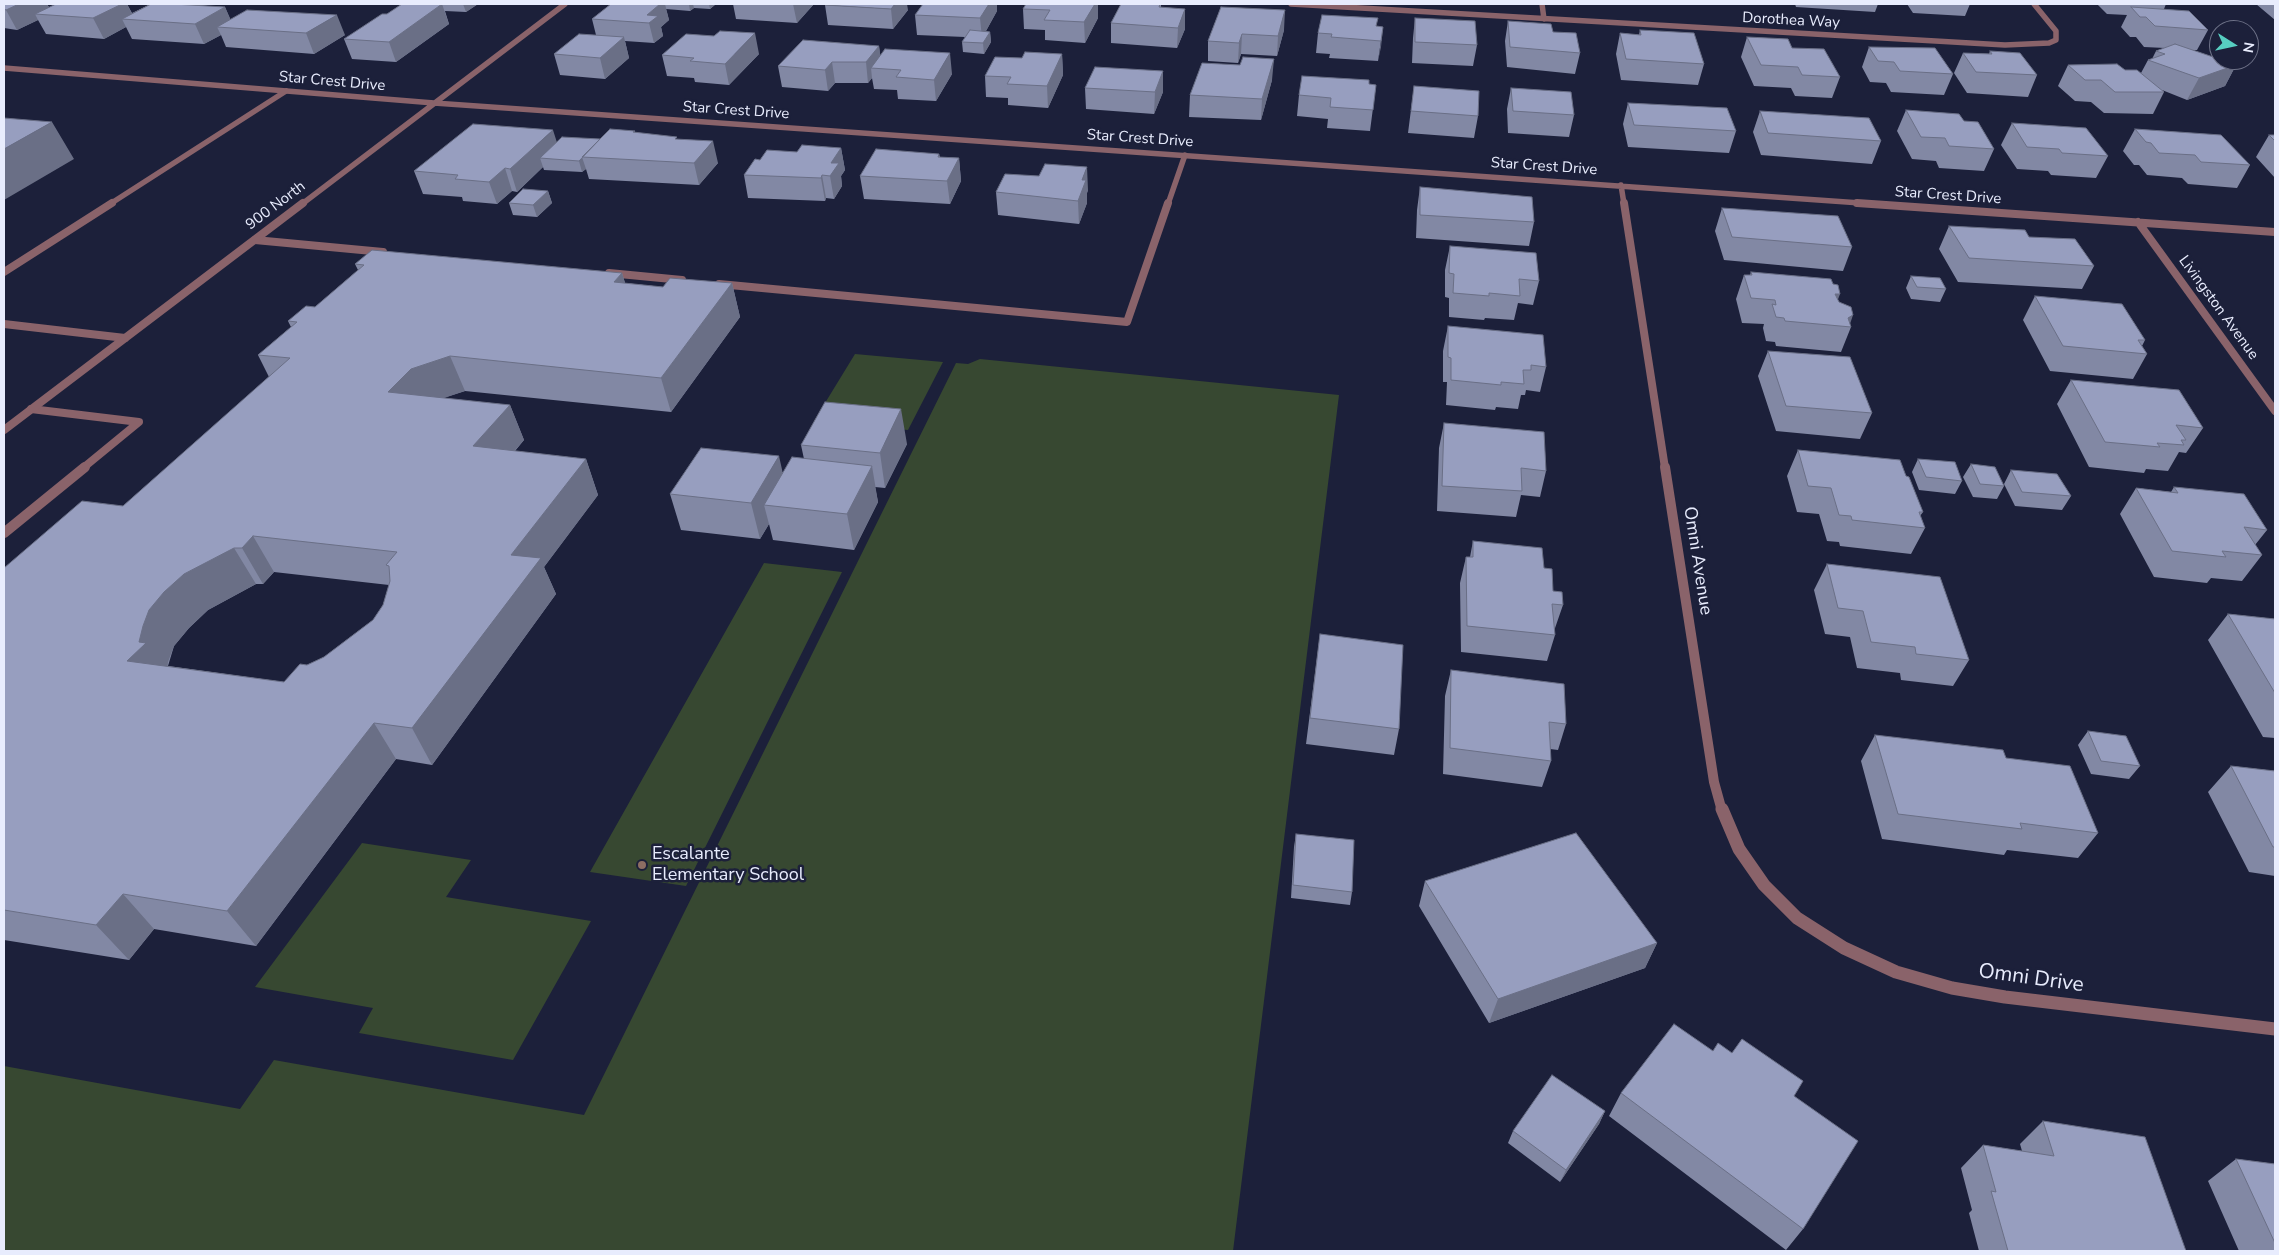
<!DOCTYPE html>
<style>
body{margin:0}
#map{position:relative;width:2279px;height:1255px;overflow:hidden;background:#1c203a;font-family:"Nunito Sans",sans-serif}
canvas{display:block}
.frame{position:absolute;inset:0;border:5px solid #e8ecfd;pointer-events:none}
.north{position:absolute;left:2209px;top:20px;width:50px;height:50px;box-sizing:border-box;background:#1c203a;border:1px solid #6e7288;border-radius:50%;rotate:100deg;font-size:14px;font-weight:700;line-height:20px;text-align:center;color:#e8ecfd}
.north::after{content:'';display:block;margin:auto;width:18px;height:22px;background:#57cec1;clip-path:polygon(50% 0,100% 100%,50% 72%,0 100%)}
</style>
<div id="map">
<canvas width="2279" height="1255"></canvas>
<div class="frame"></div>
<div class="north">N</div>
</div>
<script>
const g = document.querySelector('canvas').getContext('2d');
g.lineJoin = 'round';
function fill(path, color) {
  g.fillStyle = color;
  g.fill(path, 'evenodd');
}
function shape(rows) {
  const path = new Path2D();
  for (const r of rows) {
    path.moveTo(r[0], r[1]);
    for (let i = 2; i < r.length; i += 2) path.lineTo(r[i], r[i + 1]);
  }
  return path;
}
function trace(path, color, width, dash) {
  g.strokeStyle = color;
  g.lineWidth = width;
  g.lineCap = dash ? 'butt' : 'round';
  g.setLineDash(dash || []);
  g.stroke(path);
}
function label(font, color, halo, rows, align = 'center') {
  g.font = font + ' "Nunito Sans",sans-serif';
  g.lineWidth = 5;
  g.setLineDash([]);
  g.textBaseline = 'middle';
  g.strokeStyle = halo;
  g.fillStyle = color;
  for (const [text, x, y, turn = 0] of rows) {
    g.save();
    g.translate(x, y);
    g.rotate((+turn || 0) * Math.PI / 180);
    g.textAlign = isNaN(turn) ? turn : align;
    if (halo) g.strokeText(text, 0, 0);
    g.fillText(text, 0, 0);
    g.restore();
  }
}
fill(shape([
 [855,354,943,362,908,430,814,421],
 [980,359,1339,395,1233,1251,4,1251,4,1066,240,1109,274,1060,584,1115,956,363,968,364],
 [764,563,842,572,686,886,590,872],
 [362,843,471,860,446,897,591,921,513,1060,359,1033,373,1008,255,987]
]), '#374831');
trace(shape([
 [110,204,286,91],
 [1168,204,1185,155]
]), '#8a636a', 5.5);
trace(shape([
 [255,240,383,252],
 [4,272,112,203],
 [609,273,682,280],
 [719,284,1127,322,1168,203],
 [4,324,125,338],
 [31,409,139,422,83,468]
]), '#8a636a', 8);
trace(shape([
 [4,533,85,467]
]), '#8a636a', 10);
trace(shape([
 [1291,4,2005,45,2049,43,2056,40,2056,31,2034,4],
 [1542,4,1544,19],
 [4,68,434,103,1875,204],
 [1621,185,1624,204],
 [302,204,565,4]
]), '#8a636a', 5.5);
trace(shape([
 [1624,203,1665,468],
 [1857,203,2275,232],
 [2138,222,2275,411],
 [4,430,303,203]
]), '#8a636a', 8);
trace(shape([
 [1665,467,1714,782,1722,811]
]), '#8a636a', 10);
trace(shape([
 [1722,809,1739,849,1764,885,1797,918,1844,948,1896,972,1952,988,2005,997,2275,1029]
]), '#8a636a', 13);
fill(shape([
 [4,4,47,4,49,7,127,4,132,13,151,4,191,4,191,5,225,7,230,19,345,35,314,54,226,47,221,35,204,44,132,39,126,27,104,39,46,34,38,20,17,30,4,28],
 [402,4,478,4,466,12,445,11,449,24,396,62,352,59,344,39,387,14],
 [611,4,716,4,710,9,694,8,690,11,666,9,669,20,661,27,663,36,654,43,625,41,629,58,605,79,560,75,554,54,596,35,592,19],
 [733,4,814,4,797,23,736,19],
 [1026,4,1098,18,1085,43,1045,40,1045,30,1024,29,1023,9],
 [1121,4,1161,4,1161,7,1185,29,1177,48,1111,43,1111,23],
 [1795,4,1878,4,1875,12,1796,7],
 [1907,4,1970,4,1965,16,1913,13],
 [2097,4,2166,4,2164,9,2208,30,2197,50,2192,50,2236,65,2225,86,2187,100,2162,90,2164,92,2153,114,2104,113,2091,102,2075,101,2058,86,2068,65,2125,70,2141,73,2148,60,2152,59,2156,51,2165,48,2144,47,2136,37,2130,37,2121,27,2127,15,2107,14],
 [2256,4,2275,4,2275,20],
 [825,5,908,10,893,29,828,25],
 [1221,7,1284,30,1277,56,1241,54,1238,63,1208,61,1208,41],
 [997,11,986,31,990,32,991,42,984,54,963,52,962,42,965,37,917,35,915,15],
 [1415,18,1477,45,1473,66,1412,63,1413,38],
 [1508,21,1553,32,1580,53,1575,74,1507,67,1505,41],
 [1377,26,1383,27,1378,61,1329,58,1330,54,1316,53,1318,33],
 [1640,30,1704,64,1698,85,1621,80,1616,54,1620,33,1639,35],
 [1747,37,1792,48,1840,77,1832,98,1795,96,1791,88,1754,86,1741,57],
 [879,46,880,55,952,74,936,101,898,99,897,90,874,89,872,78,868,83,835,83,828,91,782,87,778,66],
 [1869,47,1953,74,1944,95,1891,92,1886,83,1870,82,1862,67],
 [1990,51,2037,75,2028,97,1967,93,1954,73,1963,53,1989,54],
 [759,54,729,85,695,82,694,78,667,76,662,55],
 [1062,54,1063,75,1048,108,1008,105,1008,98,986,97,985,76,1022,58],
 [1240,65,1272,80,1261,120,1189,117,1190,95],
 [1163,71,1163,92,1154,114,1086,109,1085,88],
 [1369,84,1376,85,1370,131,1327,128,1328,119,1297,116,1299,95],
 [1414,86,1478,116,1474,138,1408,133],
 [1511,88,1574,115,1569,137,1508,133,1507,109],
 [1628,103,1736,131,1729,153,1628,147,1623,124],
 [1906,110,1964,121,1994,149,1984,171,1939,168,1936,161,1912,159,1897,131],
 [1760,111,1881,141,1872,164,1761,155,1753,132],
 [2012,123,2108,156,2096,178,2051,175,2048,171,2017,169,2001,145],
 [2135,129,2250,165,2237,188,2188,184,2182,178,2147,175,2139,165,2134,165,2123,151],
 [635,133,677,139,718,163,699,185,589,179,586,169,582,172,544,170,543,167,517,192,512,191,497,204,463,201,462,197,423,194,414,171,557,142,600,139],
 [2269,135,2275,135,2275,178,2256,157],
 [841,148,845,170,841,176,842,186,834,199,826,198,825,201,748,198,744,175,760,160,797,152],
 [939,154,940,157,959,158,961,181,950,204,864,199,860,176],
 [1420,187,1534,222,1529,246,1416,238,1417,210],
 [1088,190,1087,193,1087,203,1079,224,998,215,996,192],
 [548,191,552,203,537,217,513,215,509,203],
 [1722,208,1852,247,1843,271,1724,260,1715,231],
 [1949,226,2029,237,2094,266,2082,289,1958,282,1939,249],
 [1450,246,1539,281,1533,305,1518,303,1514,320,1485,318,1484,320,1449,317,1449,298,1445,297,1445,270],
 [355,264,622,273,625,283,663,287,732,283,740,317,671,412,465,391,443,398,510,405,524,440,515,451,586,459,598,495,544,567,556,594,432,765,396,759,256,946,154,929,129,960,4,940,4,568,123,506,269,377,258,355,291,327,288,321,315,307,358,270],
 [274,572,389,585,383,605,373,620,324,657,307,665,284,682,168,666,174,646,189,628,208,610,256,584,263,584],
 [1751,272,1838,300,1851,327,1841,352,1776,346,1775,342,1766,341,1763,328,1764,324,1742,323,1736,299,1744,275,1750,275],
 [1911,276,1946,289,1940,302,1911,299,1906,288],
 [2035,296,2145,340,2142,346,2147,354,2133,379,2050,371,2023,320],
 [1448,326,1546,367,1540,392,1526,390,1525,395,1521,395,1518,409,1496,407,1495,410,1446,405,1447,382,1443,382,1443,351],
 [1768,351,1872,413,1860,439,1776,431,1758,376],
 [2071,380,2203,428,2186,453,2179,452,2168,471,2146,469,2144,473,2089,467,2057,404],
 [1444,423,1546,471,1540,497,1521,495,1516,517,1437,511,1439,448],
 [907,444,885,488,875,487,878,502,854,550,773,540,769,524,760,539,681,530,670,494,783,472,804,459,801,445],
 [1798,450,1906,476,1923,512,1920,516,1925,528,1911,554,1840,546,1839,542,1827,541,1819,514,1797,512,1787,476],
 [1918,459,1962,481,1955,494,1919,490,1912,472],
 [1971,464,2004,486,1997,499,1973,497,1963,477],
 [2011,470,2071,496,2062,510,2015,506,2004,484],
 [2174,487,2267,530,2255,545,2262,555,2242,581,2211,578,2207,583,2154,577,2120,514,2136,488,2171,492],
 [1473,541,1544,568,1553,591,1563,605,1554,631,1555,635,1547,661,1461,652,1460,583,1466,557,1470,557],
 [1827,564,1969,660,1953,686,1901,680,1900,673,1857,668,1850,637,1825,634,1814,590],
 [2228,614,2275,619,2275,738,2263,737,2208,640],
 [1320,634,1399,729,1394,755,1306,744],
 [1451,670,1566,724,1558,750,1550,749,1551,761,1542,787,1443,774,1445,696],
 [2088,731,2140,766,2129,779,2091,774,2078,745],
 [1875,735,2006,758,2098,833,2078,858,2007,850,2004,855,1882,839,1861,761],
 [2231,766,2275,771,2275,876,2249,872,2208,792],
 [1296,834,1352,892,1350,905,1291,898,1294,847],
 [1425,881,1657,943,1645,968,1489,1023,1419,906],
 [1713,1051,1794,1096,1803,1229,1786,1250,1609,1116,1621,1093],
 [1605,1111,1599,1124,1560,1182,1508,1143,1513,1131],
 [2043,1121,2186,1251,1979,1251,1969,1213,1972,1210,1961,1168,1983,1145,2022,1151,2020,1144],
 [2236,1159,2275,1164,2275,1251,2239,1251,2208,1181]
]), '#8288a4');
fill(shape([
 [19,4,47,4,52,13,35,14,38,20,17,30,6,10],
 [122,4,127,4,135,20,122,19,126,27,104,39,93,18],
 [442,4,449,24,396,62,389,42],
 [463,4,478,4,466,12],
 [660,4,665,4,669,20,661,27,663,36,654,43,647,15],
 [689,4,693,4,694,8,690,11],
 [709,4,716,4,710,9],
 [793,4,814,4,797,23],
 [895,4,907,4,908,10,893,29,891,9],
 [989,4,997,4,997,11,982,38,980,18],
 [1095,4,1098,4,1098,18,1085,43,1084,22],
 [225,7,234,27,217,27,221,35,204,44,195,24],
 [1185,9,1185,29,1177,48,1178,28],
 [1285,10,1284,30,1277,56,1278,36],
 [337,15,345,35,314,54,306,33],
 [1383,27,1381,47,1378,61,1381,41],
 [990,32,991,42,984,54,983,43],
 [755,33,759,54,729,85,725,64],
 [1242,34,1241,54,1238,63,1239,43],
 [624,37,629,58,605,79,600,58],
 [879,46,882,66,871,68,872,78,868,83,866,62],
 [950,53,952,74,936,101,934,80],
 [1062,54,1063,75,1048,108,1047,86],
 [1274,59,1272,80,1261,120,1262,99],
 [832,62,835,83,828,91,825,70],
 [2236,65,2225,86,2187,100,2199,78],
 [1163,71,1163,92,1154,114,1155,92],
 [52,122,74,159,4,200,4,149],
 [553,130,560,152,540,158,543,167,517,192,510,169],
 [713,141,718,163,699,185,694,163],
 [841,148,845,170,841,176,842,186,834,199,830,176,831,163],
 [582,157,586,169,582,172,579,161],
 [959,158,961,181,950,204,947,181],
 [1087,167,1088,190,1087,193,1087,203,1079,224,1078,201,1082,180],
 [505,168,512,191,497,204,489,182],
 [822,175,826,198,825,201,821,178],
 [548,191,552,203,537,217,533,205],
 [622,273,632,306,614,282],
 [732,283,740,317,671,412,661,378],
 [1835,294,1840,294,1831,318],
 [1853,315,1849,327,1848,318],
 [450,356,465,391,426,404,388,392,411,369],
 [510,405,524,440,488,481,473,446],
 [901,409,907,444,885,488,880,453],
 [779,456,787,492,764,505,769,524,760,539,751,503],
 [586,459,598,495,544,567,556,594,432,765,412,728,511,555],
 [872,466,878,502,854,550,847,514],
 [253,536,274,572,263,584,242,548],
 [234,548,256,584,208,610,189,628,174,646,168,662,167,672,127,661,139,642,143,626,149,610,164,592,184,574],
 [374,723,396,759,256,946,227,911],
 [123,894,154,929,129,960,96,925],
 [1657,943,1645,968,1489,1023,1498,999],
 [1605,1111,1599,1124,1560,1182,1566,1170]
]), '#6a6f86');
const building = shape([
 [4,4,19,4,6,10,4,9,4,4],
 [56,4,122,4,93,18,35,14,56,4],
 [151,4,173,4,225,7,195,24,122,19,151,4],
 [402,4,442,4,389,42,344,39,382,14,387,14,402,4],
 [611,4,660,4,647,15,658,16,649,23,592,19,611,4],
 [827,4,895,4,891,9,825,5,827,4],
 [923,4,989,4,980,18,915,15,923,4],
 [1026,4,1095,4,1084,22,1044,20,1050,10,1023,9,1026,4],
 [1121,4,1160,4,1159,7,1185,9,1178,28,1111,23,1121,4],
 [1221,7,1285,10,1278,36,1242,34,1239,43,1208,41,1221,7],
 [2131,7,2189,11,2208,30,2155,26,2146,17,2140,17,2131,7],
 [247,10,337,15,306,33,217,27,247,10],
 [1322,15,1378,18,1376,26,1383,27,1381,41,1331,37,1332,34,1318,33,1322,15],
 [1415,18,1475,21,1477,45,1415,42,1415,18],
 [1508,21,1551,24,1553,32,1576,33,1580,53,1510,47,1508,21],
 [970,30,990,32,983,43,962,42,970,30],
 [1640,30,1694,33,1704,64,1626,59,1620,33,1641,35,1640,30],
 [720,31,755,33,725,64,690,61,694,58,662,55,686,34,714,36,720,31],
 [579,34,624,37,600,58,554,54,579,34],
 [1747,37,1788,39,1792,48,1824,49,1840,77,1802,75,1798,67,1761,65,1747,37],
 [803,40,879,46,866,62,832,62,825,70,778,66,803,40],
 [2175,44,2219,59,2219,60,2223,60,2236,65,2199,78,2148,60,2165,54,2156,51,2175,44],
 [1869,47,1935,48,1953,74,1900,71,1894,62,1878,61,1869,47],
 [885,49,950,53,934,80,896,77,901,70,871,68,885,49],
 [1990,51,2020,53,2037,75,1976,72,1963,53,1992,54,1990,51],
 [1025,52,1062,54,1047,86,1007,84,1011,77,985,76,995,57,1022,58,1025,52],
 [1243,57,1274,59,1262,99,1190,95,1202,63,1240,65,1243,57],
 [2117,64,2125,70,2137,70,2164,92,2115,92,2101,80,2085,80,2068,65,2117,64],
 [1095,67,1163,71,1155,92,1085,88,1095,67],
 [1302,76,1369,80,1369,84,1376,85,1373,110,1330,107,1331,98,1299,95,1302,76],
 [1414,86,1479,91,1478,116,1411,111,1414,86],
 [1511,88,1571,92,1574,115,1513,111,1511,88],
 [1628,103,1727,108,1736,131,1634,125,1628,103],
 [1906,110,1959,114,1964,121,1978,122,1994,149,1949,146,1945,138,1921,137,1906,110],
 [1760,111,1869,118,1881,141,1768,133,1760,111],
 [4,118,52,122,4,149,4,118],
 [2012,123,2086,128,2108,156,2062,153,2059,149,2027,147,2012,123],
 [473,124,553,130,510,169,505,168,489,182,455,179,458,175,414,171,473,124],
 [610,129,635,131,633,132,677,137,675,139,713,141,694,163,582,157,610,129],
 [2135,129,2221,135,2250,165,2201,162,2195,155,2159,153,2151,143,2146,142,2135,129],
 [2269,135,2275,135,2275,141,2269,135],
 [562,137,600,139,579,161,540,158,562,137],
 [802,145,841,148,831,163,839,163,830,176,822,175,821,178,744,175,755,159,760,160,767,150,797,152,802,145],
 [876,149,939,154,938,157,959,158,947,181,860,176,876,149],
 [1045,164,1087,167,1082,180,1086,180,1078,201,996,192,1005,174,1039,176,1045,164],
 [1420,187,1532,197,1534,222,1420,215,1420,187],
 [523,189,548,191,533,205,509,203,523,189],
 [1722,208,1838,216,1852,247,1732,237,1722,208],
 [1949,226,2025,230,2029,237,2075,239,2094,266,1969,258,1949,226],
 [1450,246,1536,253,1539,281,1519,279,1520,296,1489,293,1489,296,1453,293,1454,274,1449,273,1450,246],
 [372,250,622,273,614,282,663,287,670,278,732,283,661,378,450,356,411,369,388,392,510,405,473,446,586,459,511,555,541,558,412,728,374,723,227,911,123,894,96,925,4,910,4,568,82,501,123,506,290,358,258,355,297,322,288,321,306,306,315,307,364,265,355,264,372,250],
 [253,536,397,552,386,565,389,566,390,581,383,605,373,620,324,657,307,665,300,664,284,682,127,661,146,643,139,642,143,626,149,610,164,592,184,574,234,548,242,548,253,536],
 [1751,272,1831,279,1833,284,1838,285,1840,294,1835,294,1839,302,1851,307,1853,315,1848,318,1851,327,1785,321,1784,318,1776,317,1772,304,1776,305,1775,300,1751,298,1744,275,1752,275,1751,272],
 [1911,276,1940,278,1946,289,1917,287,1911,276],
 [2035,296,2122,304,2145,340,2138,340,2147,354,2063,346,2035,296],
 [1448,326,1543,335,1546,367,1531,365,1531,370,1523,370,1524,384,1501,382,1501,385,1451,380,1451,358,1448,357,1448,326],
 [1768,351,1850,357,1872,413,1786,406,1768,351],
 [2071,380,2179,390,2203,428,2176,425,2186,440,2181,440,2184,445,2157,443,2160,447,2105,442,2071,380],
 [825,402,901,409,880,453,801,445,825,402],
 [1444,423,1544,432,1546,471,1521,468,1522,491,1442,486,1444,423],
 [701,448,779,456,751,503,670,494,701,448],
 [1798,450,1900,460,1906,476,1909,477,1923,512,1919,512,1925,528,1852,520,1851,516,1839,515,1831,488,1808,486,1798,450],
 [792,457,872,466,847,514,764,505,792,457],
 [1918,459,1955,462,1962,481,1926,477,1918,459],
 [1971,464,1995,467,2004,486,1980,484,1971,464],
 [2011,470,2057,474,2071,496,2022,492,2011,470],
 [2174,487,2244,494,2267,530,2244,527,2262,555,2222,551,2226,557,2172,551,2136,488,2178,493,2174,487],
 [1473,541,1542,548,1544,568,1552,569,1553,591,1562,592,1563,605,1552,604,1555,635,1467,626,1466,557,1473,557,1473,541],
 [1827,564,1940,577,1969,660,1916,654,1915,647,1871,642,1863,611,1838,608,1827,564],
 [2228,614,2275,619,2275,693,2228,614],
 [1320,634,1403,645,1399,729,1310,718,1320,634],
 [1451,670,1564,684,1566,724,1549,722,1551,761,1450,748,1451,670],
 [2088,731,2126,736,2140,766,2101,761,2088,731],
 [1875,735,2003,750,2006,758,2070,766,2098,833,2020,823,2022,829,1898,814,1875,735],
 [2231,766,2275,771,2275,847,2273,847,2231,766],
 [1576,833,1657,943,1498,999,1425,881,1576,833],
 [1296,834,1354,840,1352,892,1293,885,1296,834],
 [1674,1024,1713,1051,1718,1043,1732,1053,1742,1039,1803,1081,1794,1096,1858,1141,1803,1229,1621,1093,1674,1024],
 [1552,1075,1605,1111,1566,1170,1513,1131,1552,1075],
 [2043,1121,2145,1137,2186,1251,2008,1251,1991,1191,1996,1192,1983,1145,2054,1156,2043,1121],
 [2236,1159,2275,1164,2275,1243,2236,1159]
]);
fill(building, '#979ebf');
trace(building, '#6a6f86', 1);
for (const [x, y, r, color] of [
 [642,865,5,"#8d6e63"]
]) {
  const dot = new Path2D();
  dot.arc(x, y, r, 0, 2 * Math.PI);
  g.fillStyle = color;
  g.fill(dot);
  trace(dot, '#1c203a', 2);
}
label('15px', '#e8ecfd', '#1c203a', [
 ["Dorothea Way",1791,21,3],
 ["Star Crest Drive",332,82,5],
 ["Star Crest Drive",736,111,4],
 ["Star Crest Drive",1140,139,4],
 ["Star Crest Drive",1544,167,4],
 ["Star Crest Drive",1948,196,4],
 ["900 North",276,206,-37],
 ["Livingston Avenue",2218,308,54]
]);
label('18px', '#e8ecfd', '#1c203a', [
 ["Omni Avenue",1697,561,81]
]);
label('18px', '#e8ecfd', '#1c203a', [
 ["Escalante",652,855],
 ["Elementary School",652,876]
], 'left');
label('21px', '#e8ecfd', '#1c203a', [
 ["Omni Drive",2031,979,8]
]);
</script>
